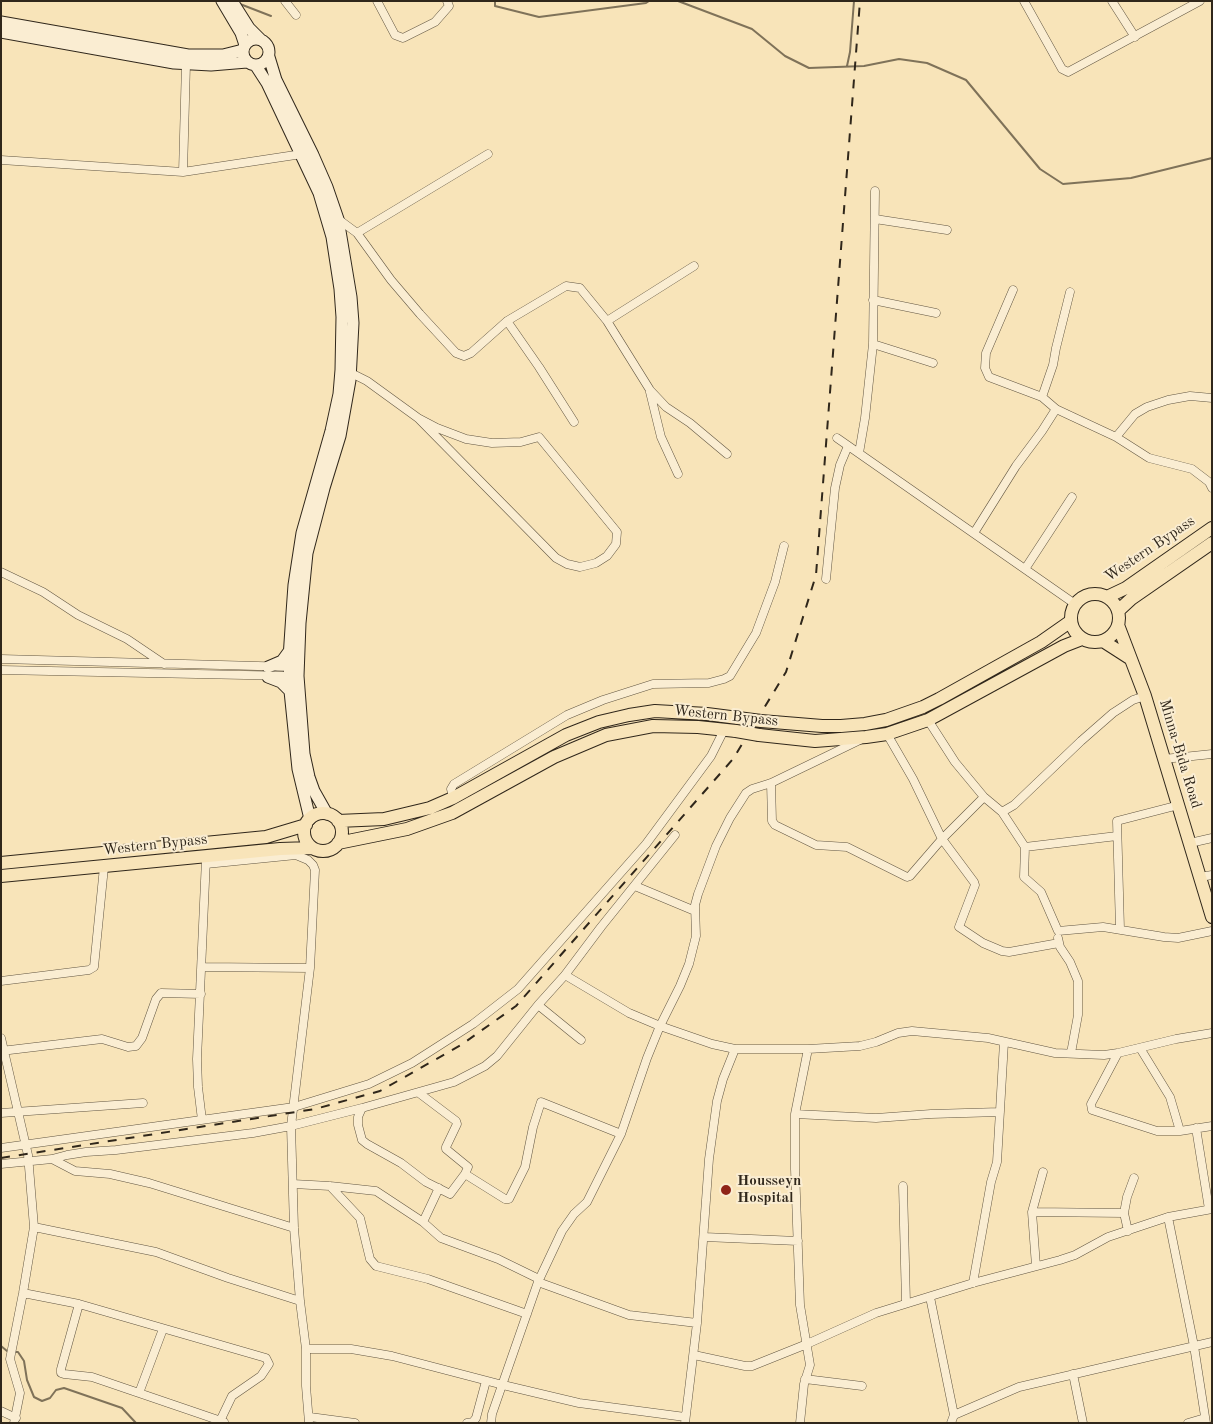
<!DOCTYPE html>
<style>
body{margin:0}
#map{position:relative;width:1213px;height:1424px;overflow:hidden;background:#f8e4b9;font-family:"Old Standard TT",serif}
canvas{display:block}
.frame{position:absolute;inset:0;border:2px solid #30271b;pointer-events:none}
</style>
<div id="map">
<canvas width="1213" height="1424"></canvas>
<div class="frame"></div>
</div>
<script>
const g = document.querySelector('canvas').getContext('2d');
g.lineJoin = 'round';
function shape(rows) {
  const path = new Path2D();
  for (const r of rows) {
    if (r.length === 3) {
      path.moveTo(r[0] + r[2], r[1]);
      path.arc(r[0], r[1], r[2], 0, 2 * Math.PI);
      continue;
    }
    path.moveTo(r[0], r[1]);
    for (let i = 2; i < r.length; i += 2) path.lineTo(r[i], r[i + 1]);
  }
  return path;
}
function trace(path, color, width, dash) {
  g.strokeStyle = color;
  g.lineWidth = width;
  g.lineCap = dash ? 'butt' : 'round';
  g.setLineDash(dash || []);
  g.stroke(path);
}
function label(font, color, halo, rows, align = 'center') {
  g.font = font + ' "Old Standard TT",serif';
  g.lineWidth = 4;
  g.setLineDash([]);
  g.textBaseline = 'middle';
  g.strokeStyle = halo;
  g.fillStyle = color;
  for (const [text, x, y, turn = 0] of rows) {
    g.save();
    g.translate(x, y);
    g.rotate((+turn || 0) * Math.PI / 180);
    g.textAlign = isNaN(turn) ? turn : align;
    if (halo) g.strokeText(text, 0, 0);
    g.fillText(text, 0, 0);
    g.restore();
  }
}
trace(shape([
 [495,1,495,6,539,17,646,3,649,1],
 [678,1,752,29,785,56,809,68,864,66,899,59,927,63,966,80,1040,169,1063,184,1131,178,1212,158],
 [240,4,271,16],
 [847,66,850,52,854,1],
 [1,1346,7,1351,9,1351],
 [14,1352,18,1352,24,1361,27,1380,34,1397,42,1401,50,1398,56,1390,64,1388,122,1408,136,1423]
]), '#7f7259', 2);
const street = shape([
 [285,1,296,15],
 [377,1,395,35,403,38,435,22,449,6,447,1],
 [1024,1,1062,69,1068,72,1200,1],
 [1112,1,1135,37],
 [1,160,183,172,302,154],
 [183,172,186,64],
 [338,219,357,233,391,280,420,314,456,353,464,356,471,353,507,321,566,286,580,288,607,321,650,390,666,407,690,423,727,454],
 [875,219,947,230],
 [357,233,488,154],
 [1013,290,986,353,985,368,989,377,1042,397,1056,409,1116,437,1149,458,1192,469,1209,482,1212,488],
 [873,300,936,313],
 [507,321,539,367,574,422],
 [607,321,694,266],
 [873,344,933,363],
 [351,373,367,381,418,418,437,428,466,439,492,443,521,442,539,437,617,532,616,544,607,556,596,563,580,567,567,564,556,558,418,418],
 [650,392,661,437,678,474],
 [1042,397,1053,365,1056,348,1070,292],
 [1116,437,1135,414,1147,407,1168,400,1190,396,1212,398],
 [837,438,1075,604],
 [859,453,865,418,873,344,875,191],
 [974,533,1016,466,1042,431,1056,409],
 [1025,569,1072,497],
 [1,572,43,592,78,615,127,639,164,664],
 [826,579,835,488,840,465,848,446],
 [1,659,294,667],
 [1,670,294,676],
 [928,720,955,762,984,797,1002,812,1025,847,1024,877,1041,892,1058,931,1103,927,1164,937,1178,938,1212,931],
 [887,734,913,779,942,839,974,882,975,885,959,927,983,943,1002,951,1009,952,1059,943],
 [1164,759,1212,754],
 [771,783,772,821,775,825,816,845,847,847,907,877,910,876,942,839,984,797],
 [453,798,451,789,454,784,567,715,603,700,653,684,709,683,724,679,730,676,756,633,775,582,784,546],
 [1002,812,1014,805,1081,741,1113,713,1133,700,1145,696],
 [1190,843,1212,838],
 [1025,847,1117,836],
 [206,864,296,855,308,860,313,865,315,870,310,968,291,1126,294,1228,300,1301,306,1349,306,1386,309,1423],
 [1200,877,1212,875],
 [635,886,695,911],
 [1120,929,1117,821,1179,805],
 [1058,938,1060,947,1070,962,1078,981,1078,1015,1071,1053],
 [202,967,310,968],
 [565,975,629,1013,660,1026,712,1044,735,1049,808,1049,860,1046,876,1042,898,1033,912,1031,988,1038,1055,1053,1104,1055,1118,1053,1176,1039,1212,1033],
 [1,981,89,970,94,967,104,867],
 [538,1005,581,1040],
 [1,1038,28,1155,34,1227,23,1293,10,1359,20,1393,14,1423],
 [1140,1048,1170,1097,1180,1131],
 [1,1051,102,1039,128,1047,136,1046,142,1038,156,999,161,993,201,994],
 [1118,1053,1091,1104,1092,1110,1157,1131,1180,1131,1212,1126],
 [362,1108,358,1117,358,1125,362,1140,367,1144,401,1163,426,1182,450,1194,465,1174,468,1167,446,1149,446,1147,457,1124,456,1121,419,1093],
 [1,1113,143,1103],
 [795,1114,876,1118,931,1114,1000,1112],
 [202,1120,198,1087,197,1059,206,859],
 [1196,1128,1209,1209],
 [1,1148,294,1107,369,1084,412,1063,473,1024,518,989,646,844,711,756,724,730],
 [52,1159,67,1155,86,1152,116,1150,253,1133,291,1126,362,1108,454,1082,485,1066,497,1056,538,1005,565,975,601,927,675,835],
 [1,1164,52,1159,75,1171,110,1174,149,1183,294,1228],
 [465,1174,505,1199,509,1199,525,1167,533,1127,541,1102,621,1134],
 [293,1184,330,1186,376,1191,423,1222,441,1238,498,1259,539,1279],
 [330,1186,360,1218,370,1259,376,1266,428,1279,527,1314],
 [903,1186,906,1303],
 [1032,1212,1124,1213],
 [1168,1217,1194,1346,1206,1423],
 [423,1222,439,1188],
 [34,1227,156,1252,228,1278,300,1301],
 [1128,1231,1124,1213,1127,1197,1134,1178],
 [704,1237,798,1241],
 [1036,1266,1032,1212,1043,1172],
 [538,1282,629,1315,697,1323],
 [973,1283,991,1182,997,1162,1004,1042],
 [23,1293,79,1304,266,1358,269,1364,261,1376,232,1396,220,1421],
 [930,1297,954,1415,951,1423],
 [79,1304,61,1369,61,1373,64,1374,92,1377,224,1422],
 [306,1349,351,1349,392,1356,503,1385,579,1403,685,1417],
 [694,1355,745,1366,752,1366,807,1344,876,1313,973,1283,1060,1260,1075,1255,1108,1237,1168,1217,1212,1209],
 [1073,1374,1083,1423],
 [805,1379,862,1386],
 [139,1393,163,1329],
 [1,1411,16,1418],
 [954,1415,1019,1387,1212,1342],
 [310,1417,355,1423],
 [467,1423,473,1422,476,1418,486,1381],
 [491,1423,492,1414,538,1282,562,1231,574,1214,587,1202,621,1134,647,1058,660,1026,680,986,689,964,696,936,695,905,698,894,716,846,730,818,746,793,752,789,771,783,860,740],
 [685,1423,697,1323,709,1159,717,1101,723,1079,735,1049],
 [800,1423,804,1384,810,1365,800,1305,795,1169,795,1114,808,1049],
 [1188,1423,1205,1418]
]);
const secondary = shape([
 [222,1,241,33,245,45],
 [232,1,249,28,260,39],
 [1,22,188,55,223,55,243,50],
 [1,32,174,63,211,65,247,62],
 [256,52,13],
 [269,57,276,80,313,155,327,187,338,219,351,297,353,323,350,380,340,436,324,488,307,553,300,623,298,676,304,754,309,777,314,791,327,814],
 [256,66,267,83,319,193,332,237,340,289,342,317,341,370,339,394,331,431,302,533,294,585,292,613,289,658,290,691,298,769,310,819],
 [268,667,282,661,290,650],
 [268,677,281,682,290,691]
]);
const primary = shape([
 [1095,618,24],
 [1107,597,1126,588,1212,528],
 [1118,611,1131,599,1212,543],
 [1118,625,1145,696,1212,917],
 [1103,641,1131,659],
 [761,721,822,726,841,726,865,724,886,720,923,707,939,699,1041,642,1071,621],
 [759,735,815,741,866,737,887,734,928,720,1064,646,1082,639],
 [323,832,19],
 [338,821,384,819,430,808,453,798,566,735,599,722,629,715,655,711,707,714,738,718],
 [338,843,407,829,452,813,554,757,606,735,653,726,698,727,736,731],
 [1,863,266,837,306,825],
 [1,876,280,849,311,848]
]);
trace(street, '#625642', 9);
trace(secondary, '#30271b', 13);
trace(primary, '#30271b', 14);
trace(street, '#faedd2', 8);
trace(secondary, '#faedd2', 11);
trace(primary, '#f8e4b9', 12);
trace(shape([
 [1,1158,315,1109,380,1091,461,1045,516,1006,733,759,786,672,816,575,860,1]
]), '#30271b', 2, [9, 9]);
const primaryBridge = shape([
 [738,718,761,721],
 [736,731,759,735]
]);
trace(primaryBridge, '#30271b', 14, []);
trace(primaryBridge, '#f8e4b9', 12);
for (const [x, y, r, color] of [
 [726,1190,6,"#8f2418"]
]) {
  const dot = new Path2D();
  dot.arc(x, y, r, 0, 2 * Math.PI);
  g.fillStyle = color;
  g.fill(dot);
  trace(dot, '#faedd2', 2);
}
label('15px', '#30271b', '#faedd2', [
 ["Western Bypass",1150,549,-34],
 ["Western Bypass",726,716,6],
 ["Minna-Bida Road",1180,754,73],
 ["Western Bypass",155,845,-6]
]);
label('bold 15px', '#30271b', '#faedd2', [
 ["Housseyn",737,1181],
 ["Hospital",737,1198]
], 'left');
</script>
